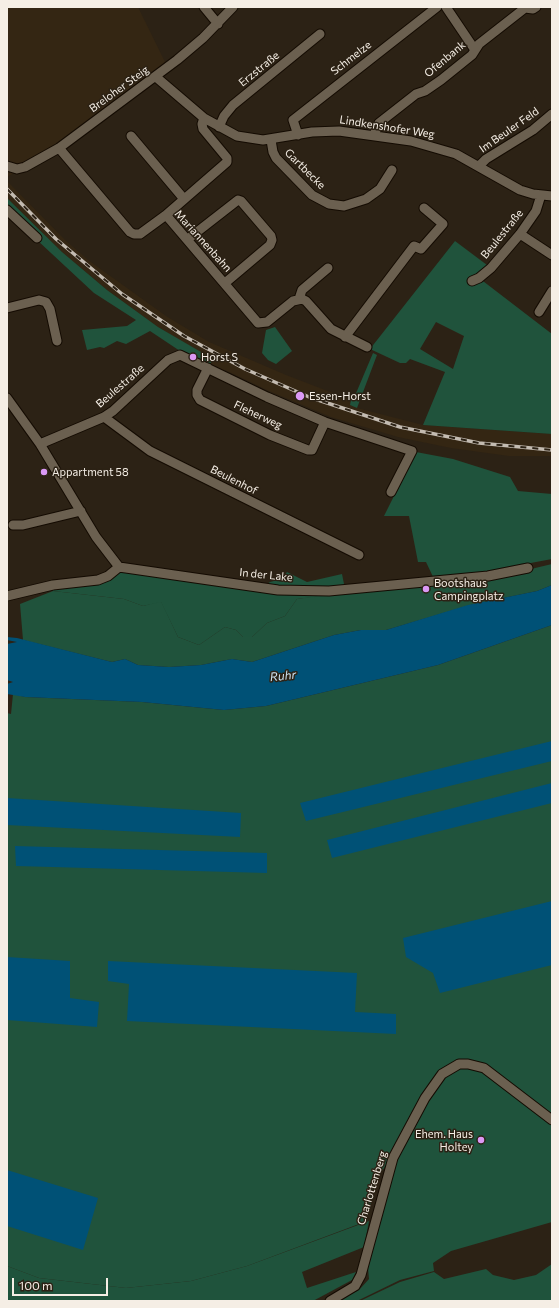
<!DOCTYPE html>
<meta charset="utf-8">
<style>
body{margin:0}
#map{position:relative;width:559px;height:1308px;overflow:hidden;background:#2c2215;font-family:Commissioner,sans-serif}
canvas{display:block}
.frame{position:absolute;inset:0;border:8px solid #f5eee5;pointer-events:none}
.scale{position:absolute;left:12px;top:1278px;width:96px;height:18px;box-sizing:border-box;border:2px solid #f5eee5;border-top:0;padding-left:5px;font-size:12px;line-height:14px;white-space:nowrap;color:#f5eee5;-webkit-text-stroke:3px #2c2215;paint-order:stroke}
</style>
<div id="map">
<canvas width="559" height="1308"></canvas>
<div class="frame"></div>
<div class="scale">100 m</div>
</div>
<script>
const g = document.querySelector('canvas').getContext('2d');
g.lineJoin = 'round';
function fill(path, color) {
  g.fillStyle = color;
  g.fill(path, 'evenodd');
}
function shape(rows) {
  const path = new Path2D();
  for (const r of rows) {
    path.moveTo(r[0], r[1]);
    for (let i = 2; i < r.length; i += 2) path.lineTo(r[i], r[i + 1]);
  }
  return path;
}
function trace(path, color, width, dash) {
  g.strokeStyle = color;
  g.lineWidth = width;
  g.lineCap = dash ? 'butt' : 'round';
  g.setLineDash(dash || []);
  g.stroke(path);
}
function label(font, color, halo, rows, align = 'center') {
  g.font = font + ' Commissioner,sans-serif';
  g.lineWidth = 3;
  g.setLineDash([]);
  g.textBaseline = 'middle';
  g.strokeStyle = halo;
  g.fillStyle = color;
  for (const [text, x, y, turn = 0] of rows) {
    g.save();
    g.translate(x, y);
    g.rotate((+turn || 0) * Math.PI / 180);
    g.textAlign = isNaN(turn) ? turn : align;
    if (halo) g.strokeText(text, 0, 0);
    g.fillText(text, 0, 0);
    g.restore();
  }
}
fill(shape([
 [7,7,138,7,166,64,155,76,23,168,7,177],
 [7,181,65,240,88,260,166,316,209,342,286,375,351,400,350,405,357,408,423,425,552,434,552,456,509,456,451,448,398,437,331,417,269,391,225,370,223,373,209,366,213,360,158,327,107,290,62,252,7,198]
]), '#342613');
fill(shape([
 [7,198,62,252,107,290,158,327,213,359,209,366,177,349,150,331,126,344,117,341,104,348,100,347,87,350,82,330,127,326,136,320,94,293,37,240,7,209],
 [455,241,491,268,479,278,552,334,552,434,423,425,445,372,410,359,406,363,400,363,370,349],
 [436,322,464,336,453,369,420,349],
 [275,327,292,351,276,364,268,360,262,353,266,330],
 [373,353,377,355,357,408,350,405,351,400,354,398],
 [552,564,552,585,537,591,474,604,386,630,361,630,334,635,252,662,232,659,201,665,169,667,138,665,125,659,112,662,23,640,20,604,53,591,124,599,143,606,161,601,178,637,199,645,225,627,236,630,243,637,252,637,267,623,285,616,297,599,357,590,531,569],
 [552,625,552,1118,391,1158,377,1178,367,1221,247,1266,191,1281,126,1288,39,1278,7,1266,7,713,11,714,13,694,25,697,142,702,224,710,266,706,438,665]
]), '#20533c');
fill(shape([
 [416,452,453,459,510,477,518,491,552,494,552,559,435,581,426,562,418,562,409,516,384,516],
 [114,571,262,587,270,582,282,579,287,572,307,582,342,574,345,589,357,590,358,596,323,596,297,599,285,616,267,623,252,637,243,637,236,630,225,627,199,645,178,637,161,602,143,606,124,599,53,591,53,586,98,581],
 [477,1067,552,1122,552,1222,451,1251,433,1263,434,1271,400,1280,357,1301,337,1301,359,1290,369,1279,368,1268,379,1222,397,1158,428,1101,445,1075,454,1068],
 [369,1221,364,1247,302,1272,307,1288,356,1272,352,1280,313,1301,7,1301,7,1266,39,1278,126,1288,191,1281,247,1266],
 [552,1264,552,1301,360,1301,400,1282,434,1272,444,1279,486,1269,493,1275,514,1280,536,1275]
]), '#1f533c');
fill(shape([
 [552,585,552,625,438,665,266,706,224,710,142,702,25,697,7,694,7,684,13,682,7,680,7,644,17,642,7,640,7,637,17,638,112,662,125,659,138,665,169,667,201,665,232,659,252,662,334,635,361,630,386,630,468,605,537,591],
 [552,741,552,761,306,821,300,803],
 [552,783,552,803,332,858,327,840],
 [7,798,241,813,240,837,7,825],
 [15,846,267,853,267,873,16,866],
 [552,901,552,965,440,993,433,973,406,957,403,938],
 [7,957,70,961,70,998,99,1002,97,1027,7,1020],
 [108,961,357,973,355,1012,396,1014,396,1034,127,1021,129,984,108,981],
 [7,1170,98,1198,83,1250,7,1226]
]), '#005176');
const minor = shape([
 [204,7,218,24],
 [446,7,475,50],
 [156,77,204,118,237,136,263,140,312,132,339,131,411,141,456,154,520,190,533,194,552,196],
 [219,127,224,116,233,105,320,34],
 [298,135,293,120,437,7],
 [374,135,379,123,416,94,425,91,441,80,472,55,479,44,525,8,533,9,536,7],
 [131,136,184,199],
 [271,140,273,152,276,158,312,195,329,204,344,206,366,199,380,189,392,170],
 [59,148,130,232,134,234,140,234,166,215,227,162,227,158,203,129,202,124,204,118],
 [7,166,17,169,25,167,59,148,177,60,203,38,233,7],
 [479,166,486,159,533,130,552,114],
 [7,210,37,238],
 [166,215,258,323,267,322,293,301,302,299,306,301,331,329,367,347],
 [520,234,552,255],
 [188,239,238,200,241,201,271,236,272,240,270,245,225,283],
 [472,281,479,278,491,268,520,234,536,211,541,195],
 [299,299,302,290,328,268],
 [7,308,39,300,46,302,50,309,57,341],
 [539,312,552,291],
 [345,337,414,246,421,249,443,224,424,208],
 [208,368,197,390,197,395,200,400,270,435,308,450,312,450,325,422],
 [7,398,40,444,96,537,119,567],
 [104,417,150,451,359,555],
 [40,444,104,417,113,411,168,360,180,355,267,397,325,422,412,451,391,492],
 [13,525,23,525,81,511],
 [7,596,53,585,98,580,108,576,119,567,278,590,329,591,488,576,528,568],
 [330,1301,355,1286,361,1275,393,1158,425,1098,442,1074,459,1064,468,1064,484,1068,552,1120]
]);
trace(minor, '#140b02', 11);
trace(minor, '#6b6050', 9);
const rail = shape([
 [7,189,56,239,122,294,184,336,245,369,309,397,400,427,479,443,552,450]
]);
trace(rail, '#c3bbb1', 3.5);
trace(rail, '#2c2215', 2, [6]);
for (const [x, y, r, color] of [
 [193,357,4,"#db99f5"],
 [300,396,5,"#db99f5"],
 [44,472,4,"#db99f5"],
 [426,589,4,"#db99f5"],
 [481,1140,4,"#db99f5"]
]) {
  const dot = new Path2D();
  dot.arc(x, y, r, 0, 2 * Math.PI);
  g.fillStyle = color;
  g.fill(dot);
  trace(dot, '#2c2215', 1.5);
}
label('11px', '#f5eee5', '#2c2215', [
 ["Schmelze",351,58,-38],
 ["Ofenbank",445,59,-40],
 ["Erzstraße",259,69,-39],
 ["Breloher Steig",119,89,-36],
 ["Lindkenshofer Weg",387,127,9],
 ["Im Beuler Feld",509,130,-35],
 ["Gartbecke",305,169,45],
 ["Beulestraße",502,234,-51],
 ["Mariannenbahn",203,241,48],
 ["Beulestraße",120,386,-41],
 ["Fleherweg",258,415,25],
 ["Beulenhof",234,480,27],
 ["In der Lake",266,575,6],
 ["Charlottenberg",372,1188,-73]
]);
label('11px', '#f5eee5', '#2c2215', [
 ["Horst S",201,357],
 ["Essen-Horst",309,396],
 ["Appartment 58",52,472],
 ["Bootshaus",434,583],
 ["Campingplatz",434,596],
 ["Ehem. Haus",473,1134,"right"],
 ["Holtey",473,1147,"right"]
], 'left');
label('italic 12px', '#cde2f0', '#2c2215', [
 ["Ruhr",283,676,-6]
]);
</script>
